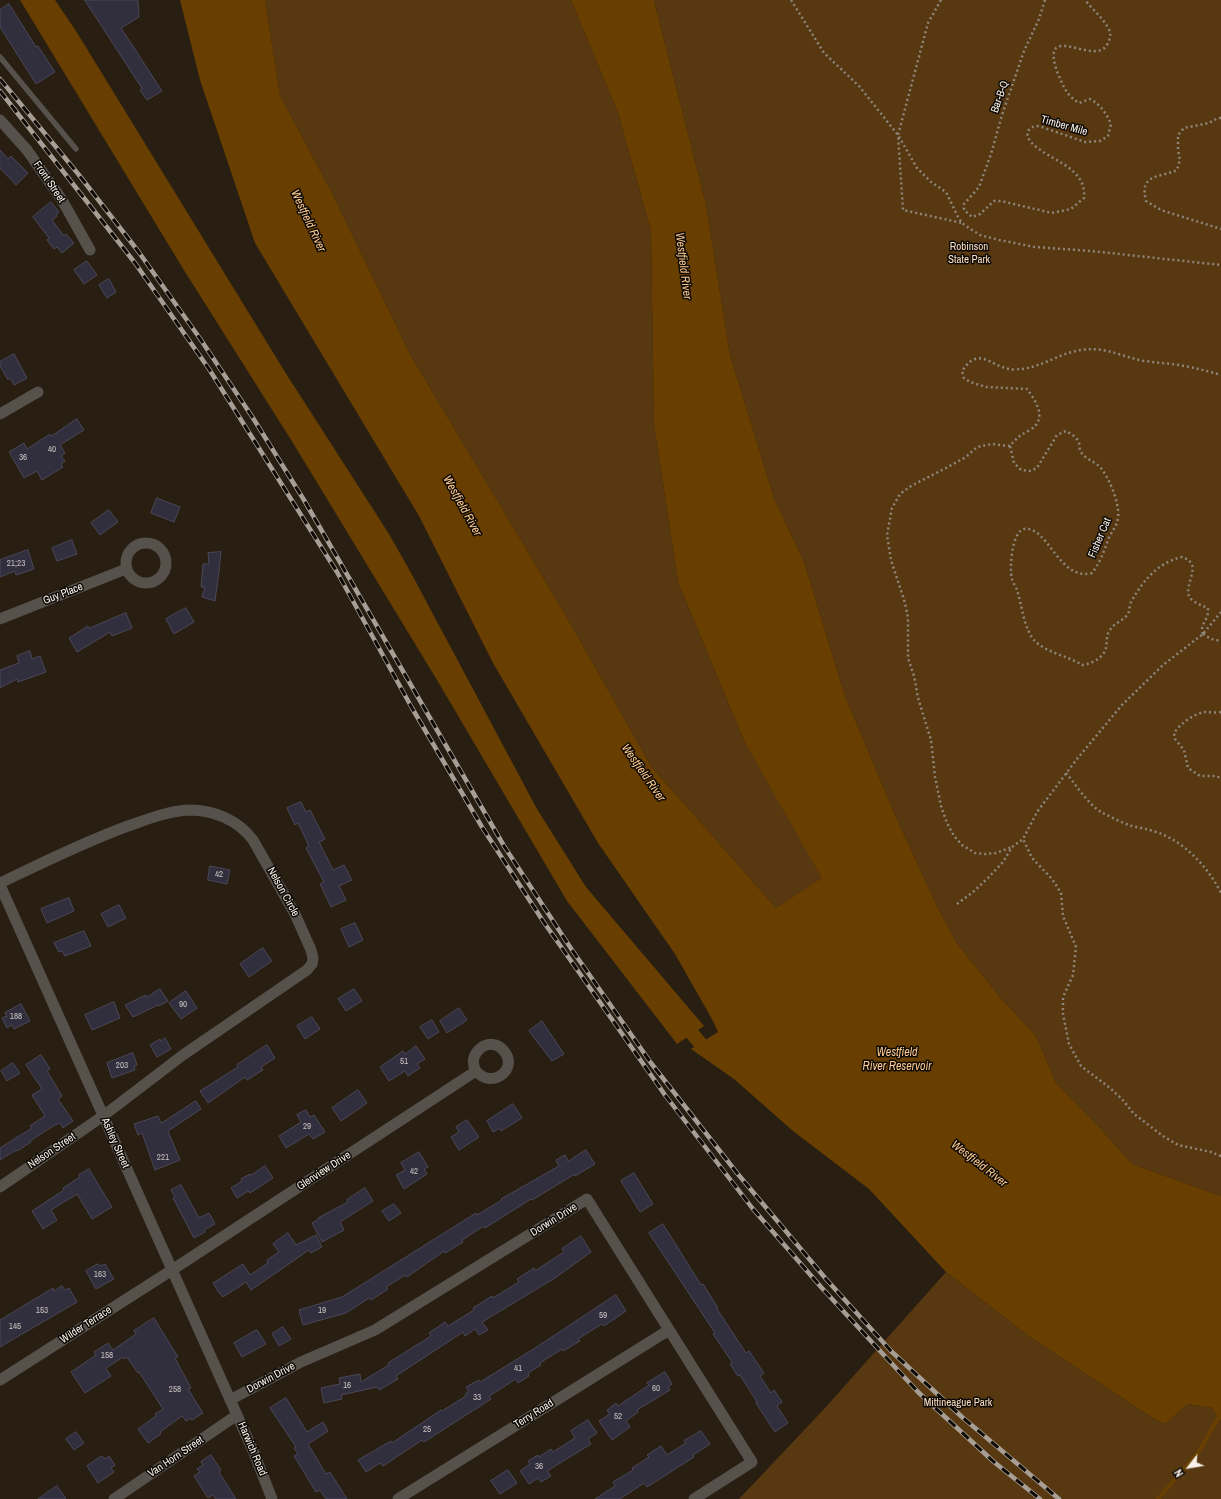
<!DOCTYPE html>
<html>
<head>
<meta charset="utf-8">
<style>
	body { margin:0 }
	#map { position:relative; width:1221px; height:1499px; overflow:hidden; background:#281e12; font-family:"Archivo Narrow",sans-serif }
	canvas { display:block }
	.north { position:absolute; left:1169px; top:1447px; width:40px; height:40px; -webkit-text-stroke:3px #0d0905; paint-order:stroke; rotate:239deg; font-size:11px; font-weight:700; line-height:16px; text-align:center; color:#f9f1e9 }
	.north::after { content:''; display:block; margin:auto; width:14px; height:18px; background:#f9f1e9; clip-path:polygon(50% 0,100% 100%,50% 72%,0 100%) }
</style>
</head>
<body>
<div id="map">
<canvas width="1221" height="1499"></canvas>
<div class="north">N</div>
</div>
<script>
const ctx = document.querySelector('canvas').getContext('2d');
ctx.lineJoin = 'round';
function paint(path, color) {
  ctx.fillStyle = color;
  ctx.fill(path, 'evenodd');
}
function strokePath(path, color, width, dash) {
  ctx.strokeStyle = color;
  ctx.lineWidth = width;
  ctx.lineCap = dash ? 'butt' : 'round';
  ctx.setLineDash(dash || []);
  ctx.stroke(path);
}
function drawText(font, color, halo, rows, align = 'center') {
  ctx.font = font + ' "Archivo Narrow",sans-serif';
  ctx.lineWidth = 3;
  ctx.setLineDash([]);
  ctx.textBaseline = 'middle';
  ctx.strokeStyle = halo;
  ctx.fillStyle = color;
  for (const [text, x, y, turn = 0] of rows) {
    ctx.save();
    ctx.translate(x, y);
    ctx.rotate((+turn || 0) * Math.PI / 180);
    ctx.textAlign = isNaN(turn) ? turn : align;
    if (halo) ctx.strokeText(text, 0, 0);
    ctx.fillText(text, 0, 0);
    ctx.restore();
  }
}
paint(new Path2D(`
	M265,0H571L618,113L651,231L654,424L678,582L745,743L823,878L776,908L651,766L565,614L411,356L331,191L280,95Z
	M654,0H1221V1196L1132,1164L1099,1127L1056,1083L1036,1036L999,996L956,942L937,906L895,815L845,696L804,562L774,498L730,355L706,205Z
	M946,1272L1030,1337L1151,1417L1165,1424L1188,1404L1212,1408L1221,1421V1499H739L825,1408Z`), '#573811');
paint(new Path2D(`
	M20,0H55L76,31L285,372L389,534L410,571L537,809L586,887L704,1026L677,1044L567,901L440,685L293,443L182,267Z
	M180,0H265L280,95L331,191L411,356L565,614L651,766L776,908L822,878L745,743L678,582L654,424L651,231L618,113L571,0H654L706,205L730,355L774,498L804,562L845,696L895,815L937,906L956,942L999,996L1036,1036L1056,1083L1099,1127L1132,1164L1221,1196V1421L1212,1408L1188,1404L1165,1424L1151,1417L1030,1337L946,1272L869,1189L793,1131L734,1079L691,1049L718,1032L713,1021L675,954L598,843L493,663L419,516L255,243L200,80Z`), '#683f00');
strokePath(new Path2D(`
	M1158,1499L1198,1453L1221,1413`), '#683f00', 4);
strokePath(new Path2D(`
	M680,1019L700,1043`), '#683f00', 14);
const building = new Path2D(`
	M85,0H138L139,17L121,28L162,91L147,100L140,90L142,89Z
	M9,4L36,47L38,46L55,72L36,84L0,27V10Z
	M0,150L8,159L11,156L28,173L16,185L0,168Z
	M51,202L59,212L56,214L57,216L52,220L64,236L66,234L74,243L62,253L57,247L54,249L47,240L49,238L33,217Z
	M87,261L97,275L84,284L74,270Z
	M109,279L116,292L107,298L99,285Z
	M14,354L27,378L14,385L10,378L8,380L0,366V362Z
	M77,419L84,430L60,445L65,453L61,456L65,461L61,464L63,467L42,480L37,471L24,478L9,452L24,443L27,449L50,434L51,436Z
	M157,498L180,507L174,522L151,513Z
	M109,510L118,522L100,535L91,523Z
	M72,540L77,554L57,561L52,548Z
	M28,550L34,569L16,575L15,571L0,577V560Z
	M221,552L219,571L215,601L202,597L205,587H201L203,564H209L208,553Z
	M186,608L194,622L174,634L166,619Z
	M126,613L132,628L112,636L110,632L77,652L69,638L88,626L89,628Z
	M30,651L32,659L40,656L46,672L18,682L17,679L0,688V670L19,663L17,656Z
	M301,802L306,812L310,810L325,839L319,842L333,870L344,865L352,880L339,886L346,900L331,907L320,884L324,882L306,848L309,846L298,823L295,825L287,808Z
	M210,866L230,870L227,884L208,880Z
	M69,898L74,911L47,923L41,909Z
	M119,905L126,918L108,927L101,914Z
	M355,923L363,940L349,947L341,929Z
	M84,931L91,946L65,956L62,951L59,952L54,943Z
	M263,948L272,961L249,977L240,964Z
	M160,989L168,1001L159,1006L158,1005L133,1017L125,1005L146,995L147,997Z
	M354,989L362,1001L346,1011L338,999Z
	M186,991L197,1008L181,1019L169,1003Z
	M114,1002L120,1018L92,1030L85,1015Z
	M21,1004L30,1021L14,1029L12,1025L7,1028L2,1018L7,1016L5,1013Z
	M459,1008L467,1020L447,1033L440,1021Z
	M312,1017L320,1029L305,1039L297,1026Z
	M432,1020L439,1032L428,1039L420,1027Z
	M542,1021L564,1054L552,1061L529,1031Z
	M165,1038L171,1049L157,1057L150,1045L160,1039L161,1041Z
	M267,1045L275,1058L261,1067L263,1070L247,1080L245,1077L208,1103L200,1091L238,1067L237,1065Z
	M416,1046L425,1059L417,1064L420,1068L408,1076L405,1071L389,1081L380,1067L403,1051L405,1054Z
	M133,1053L137,1065L134,1067L135,1070L112,1078L107,1063Z
	M41,1055L50,1069L47,1071L62,1096L58,1099L73,1121L63,1128L60,1123L53,1126L30,1141L31,1142L17,1151L16,1150L0,1160V1148L32,1128L30,1126L45,1116L32,1095L42,1089L26,1065Z
	M13,1063L20,1073L7,1081L1,1071Z
	M358,1090L367,1103L341,1121L332,1108Z
	M196,1101L201,1109L168,1131L180,1160L155,1170L142,1133L138,1135L134,1124L158,1116L161,1123Z
	M513,1104L522,1118L501,1131L500,1128L493,1132L487,1121Z
	M306,1110L310,1117L314,1115L325,1132L313,1139L309,1134L286,1148L279,1136L301,1122L297,1115Z
	M467,1120L479,1137L459,1150L451,1137L459,1132L456,1127Z
	M586,1150L595,1164L575,1176V1174L532,1200L531,1199L485,1228L484,1226L462,1240L463,1242L445,1253L444,1251L407,1277L405,1275L386,1287L388,1289L371,1300L369,1298L346,1313L303,1325L299,1310L342,1297L476,1213L477,1215L502,1200L501,1199L559,1166L556,1160L565,1155L568,1161Z
	M419,1152L428,1167L424,1169L427,1174L404,1189L396,1175L405,1170L401,1163Z
	M265,1166L273,1178L250,1193L248,1191L237,1198L231,1188L242,1181L241,1179L250,1174L251,1175Z
	M89,1169L112,1207L92,1219L77,1194L51,1210L57,1220L43,1229L32,1211L64,1190L63,1188L80,1177L79,1175Z
	M634,1173L653,1204L640,1212L621,1181Z
	M181,1185L199,1218L209,1213L215,1224L204,1230L205,1232L194,1238L173,1198L175,1197L171,1190Z
	M365,1188L373,1201L340,1222L344,1230L322,1242L312,1223L319,1219L318,1218L348,1202L347,1200Z
	M394,1204L401,1213L389,1221L382,1211Z
	M663,1224L701,1285L703,1284L718,1308L717,1309L746,1353L749,1351L764,1373L760,1376L771,1393L774,1390L782,1402L777,1406L788,1423L775,1432L756,1403L757,1402L740,1375L738,1376L730,1364L732,1362L713,1334L715,1333L649,1233Z
	M288,1233L296,1245L316,1235L322,1247L311,1253L309,1250L251,1290L246,1282L223,1297L220,1293H219L213,1283L243,1264L250,1275L268,1263L267,1260L279,1252L273,1244Z
	M581,1236L591,1252L555,1278L482,1322L488,1330L479,1335L475,1329L465,1336L463,1332L396,1376L398,1379L379,1390L377,1387L341,1395L342,1399L324,1403L321,1388L340,1384L339,1378L360,1374L361,1382L389,1365L388,1363L431,1336L429,1333L445,1322L448,1326L474,1310L473,1308L492,1296L493,1298L519,1282L517,1279L534,1268L535,1271L564,1252L562,1249Z
	M98,1264L100,1266L105,1264L114,1279L96,1289L86,1271Z
	M62,1286L65,1290L69,1288L77,1302L0,1347V1320L53,1288L54,1291Z
	M616,1295L626,1311L604,1326L602,1324L578,1339L580,1341L563,1351L562,1349L540,1363L541,1365L528,1373L529,1376L518,1383L516,1379L489,1396L491,1399L424,1442L422,1440L383,1466L380,1463L366,1472L358,1460L391,1441L392,1443L441,1410L442,1411L466,1396L465,1394L469,1392L466,1387L479,1380L480,1382L532,1350Z
	M154,1318L178,1357L175,1358L191,1388L188,1389L203,1413L192,1420L191,1418L186,1421L182,1416L160,1432L161,1434L148,1443L138,1429L156,1416L155,1414L163,1409L139,1372L138,1373L127,1357L124,1359L123,1357L106,1368L111,1376L85,1393L71,1372L96,1355L94,1352L108,1343L113,1350L136,1334L134,1331Z
	M283,1327L291,1339L279,1346L272,1334Z
	M257,1330L266,1344L242,1357L234,1343Z
	M665,1372L672,1384L668,1387L670,1390L637,1410L638,1412L626,1421L630,1427L612,1440L599,1421L610,1414L607,1410L616,1403L618,1406L649,1385L647,1383Z
	M286,1398L307,1432L323,1422L328,1431L308,1444L326,1474L330,1472L347,1499H326L320,1490L316,1492L294,1456L298,1454L294,1448L296,1447L270,1408Z
	M588,1420L597,1433L588,1439L591,1444L547,1471L551,1476L541,1482L538,1478L529,1484L520,1471L530,1464L528,1461L538,1455L539,1457L551,1449L553,1452L575,1438L571,1431Z
	M701,1431L710,1444L693,1455L694,1457L647,1487L644,1483L620,1499H595L615,1486L613,1482L633,1470L632,1468L649,1457L647,1455L661,1446L667,1455L686,1443L684,1441Z
	M76,1432L84,1443L74,1450L66,1439Z
	M211,1455L221,1470L219,1472L236,1499H216L213,1495L208,1498L194,1476L200,1472L197,1469L203,1465L201,1462Z
	M102,1456L105,1459L109,1456L115,1465L111,1468L114,1472L98,1483L87,1466Z
	M508,1470L517,1483L500,1494L491,1481Z
	M57,1486L66,1499H38Z`);
paint(building, '#312f3e');
strokePath(building, '#4a4858', 1);
strokePath(new Path2D(`
	M791,0L824,53L859,86L898,135L917,168L931,182L946,192L958,217L962,223L969,228L980,235L999,240L1035,247L1091,251L1221,265
	M941,0L928,23L898,135L903,210L962,223
	M1045,0L1039,19L1024,51L1002,115L991,154L979,187L964,204V210L972,217L980,214L994,201H1001L1052,213L1071,209L1084,198C1087,166 1048,161 1031,142C1024,134 1028,126 1039,126L1085,142L1100,141L1108,136L1111,124C1106,113 1101,105 1090,99L1079,103C1066,95 1064,87 1058,74C1055,66 1048,46 1062,46C1076,45 1100,60 1108,43C1110,38 1112,34 1108,28C1103,18 1092,9 1085,0
	M1221,118H1218L1209,123L1184,128L1178,135V149L1180,160L1177,170C1160,178 1139,173 1146,201L1161,210L1221,229
	M1010,446L992,444L977,447L966,457L946,468L911,486L900,494L892,508L887,535L891,560L905,603L908,618V658L914,676L918,698L931,740L935,777L941,806L947,823L954,836L962,845L975,853L985,854L996,853L1012,847
	M1221,612L1203,634L1163,665L1122,705L1077,759L1037,812L1023,839L1032,858L1052,879L1061,893L1063,916L1076,947L1073,975L1063,997V1014L1069,1044L1081,1066L1110,1088L1122,1099L1134,1114L1163,1136L1178,1145L1211,1152L1221,1156
	M1203,634C1199,624 1209,621 1208,608C1178,597 1190,591 1193,567L1189,560L1182,557C1157,563 1143,581 1131,602C1129,606 1130,610 1128,614C1123,621 1114,623 1110,630C1105,636 1108,644 1105,651C1101,659 1091,664 1082,665C1068,656 1048,653 1036,642C1024,631 1022,605 1017,590C1016,587 1013,583 1012,579C1009,569 1012,531 1024,529C1048,525 1059,582 1092,573C1100,563 1104,551 1108,540C1111,532 1117,527 1118,518C1120,504 1109,477 1100,467C1094,461 1085,459 1081,452C1079,449 1080,446 1079,443C1077,437 1071,434 1066,431L1057,435L1037,468L1030,471L1021,470L1014,463L1010,446C1016,438 1022,434 1030,430C1048,419 1036,401 1027,389L986,387L970,382L964,378L962,371C979,346 989,365 1009,369C1012,370 1018,369 1021,369C1042,367 1060,353 1081,350C1105,346 1122,357 1144,361C1153,362 1162,363 1171,364C1188,366 1204,370 1221,375
	M1203,634L1211,639L1221,641
	M1221,712C1216,713 1210,712 1205,712C1193,714 1180,724 1174,733L1175,739L1184,750L1188,768L1200,776H1216L1221,778
	M1066,773C1077,786 1087,803 1101,812C1111,817 1122,823 1132,826C1140,828 1148,829 1156,832C1184,841 1208,867 1221,893
	M957,904L973,892L988,878L1003,862L1012,847L1023,839`), '#8e857b', 2.5, [2, 3]);
strokePath(new Path2D(`
	M0,57L76,149`), '#57514c', 5.5);
strokePath(new Path2D(`
	M0,120L27,150L62,200L90,250
	M0,414L38,392
	M126 563a20 20 0 1 1 40 0a20 20 0 1 1-40 0Z
	M0,619L126,569
	M0,883C42,863 84,842 128,826C148,819 168,811 189,810C214,810 238,820 253,840L295,914L311,950L313,958L312,964L307,970L183,1055L103,1116L0,1187
	M0,885L254,1453L272,1499
	M0,1380L172,1270L476,1071C465,1053 491,1034 504,1051C519,1069 492,1090 476,1071
	M230,1400L301,1362L375,1330L587,1199L752,1462L694,1499
	M114,1499L237,1415
	M398,1499L669,1330`), '#57514c', 11);
const rail = new Path2D(`
	M0,79L79,175L138,251L201,340L253,418L304,500L504,846L572,950L651,1063L737,1173L826,1279L891,1351L962,1417L1059,1499
	M0,91L135,263L209,369L337,572L412,708L482,827L543,921L665,1095L753,1209L821,1287L918,1392L994,1462L1040,1499`);
strokePath(rail, '#a79e95', 4.5);
strokePath(rail, '#0d0905', 3, [9]);
drawText('9px', '#c7c0be', null, [
	["40",52,450],
	["36",23,458],
	["21;23",16,564],
	["42",219,875],
	["90",183,1005],
	["188",16,1017],
	["51",404,1062],
	["203",122,1066],
	["29",307,1127],
	["221",163,1158],
	["42",414,1172],
	["163",100,1275],
	["153",42,1311],
	["19",322,1311],
	["59",603,1316],
	["145",15,1327],
	["158",107,1356],
	["41",518,1369],
	["16",347,1386],
	["60",656,1389],
	["258",175,1390],
	["33",477,1398],
	["52",618,1417],
	["25",427,1430],
	["36",539,1467]
]);
drawText('11px', '#f9f1e9', '#0d0905', [
	["Bar-B-Q",1000,97,-71],
	["Timber Mile",1064,126,16],
	["Front Street",49,182,56],
	["Fisher Cat",1100,538,-67],
	["Guy Place",63,594,-21],
	["Nelson Circle",283,892,61],
	["Ashley Street",115,1143,66],
	["Nelson Street",52,1151,-34],
	["Glenview Drive",324,1171,-33],
	["Dorwin Drive",554,1220,-32],
	["Wilder Terrace",86,1325,-33],
	["Dorwin Drive",271,1378,-28],
	["Terry Road",534,1414,-32],
	["Harwich Road",252,1449,67],
	["Van Horn Street",176,1457,-34]
]);
drawText('11px', '#f9dec2', '#0d0905', [
	["Robinson",969,247],
	["State Park",969,260],
	["Mittineague Park",958,1403]
]);
drawText('italic 12px', '#fdc98f', '#0d0905', [
	["Westfield River",308,221,65],
	["Westfield River",683,266,83],
	["Westfield River",462,506,61],
	["Westfield River",643,773,55],
	["Westfield",897,1053],
	["River Reservoir",897,1067],
	["Westfield River",979,1164,38]
]);
</script>
</body>
</html>
